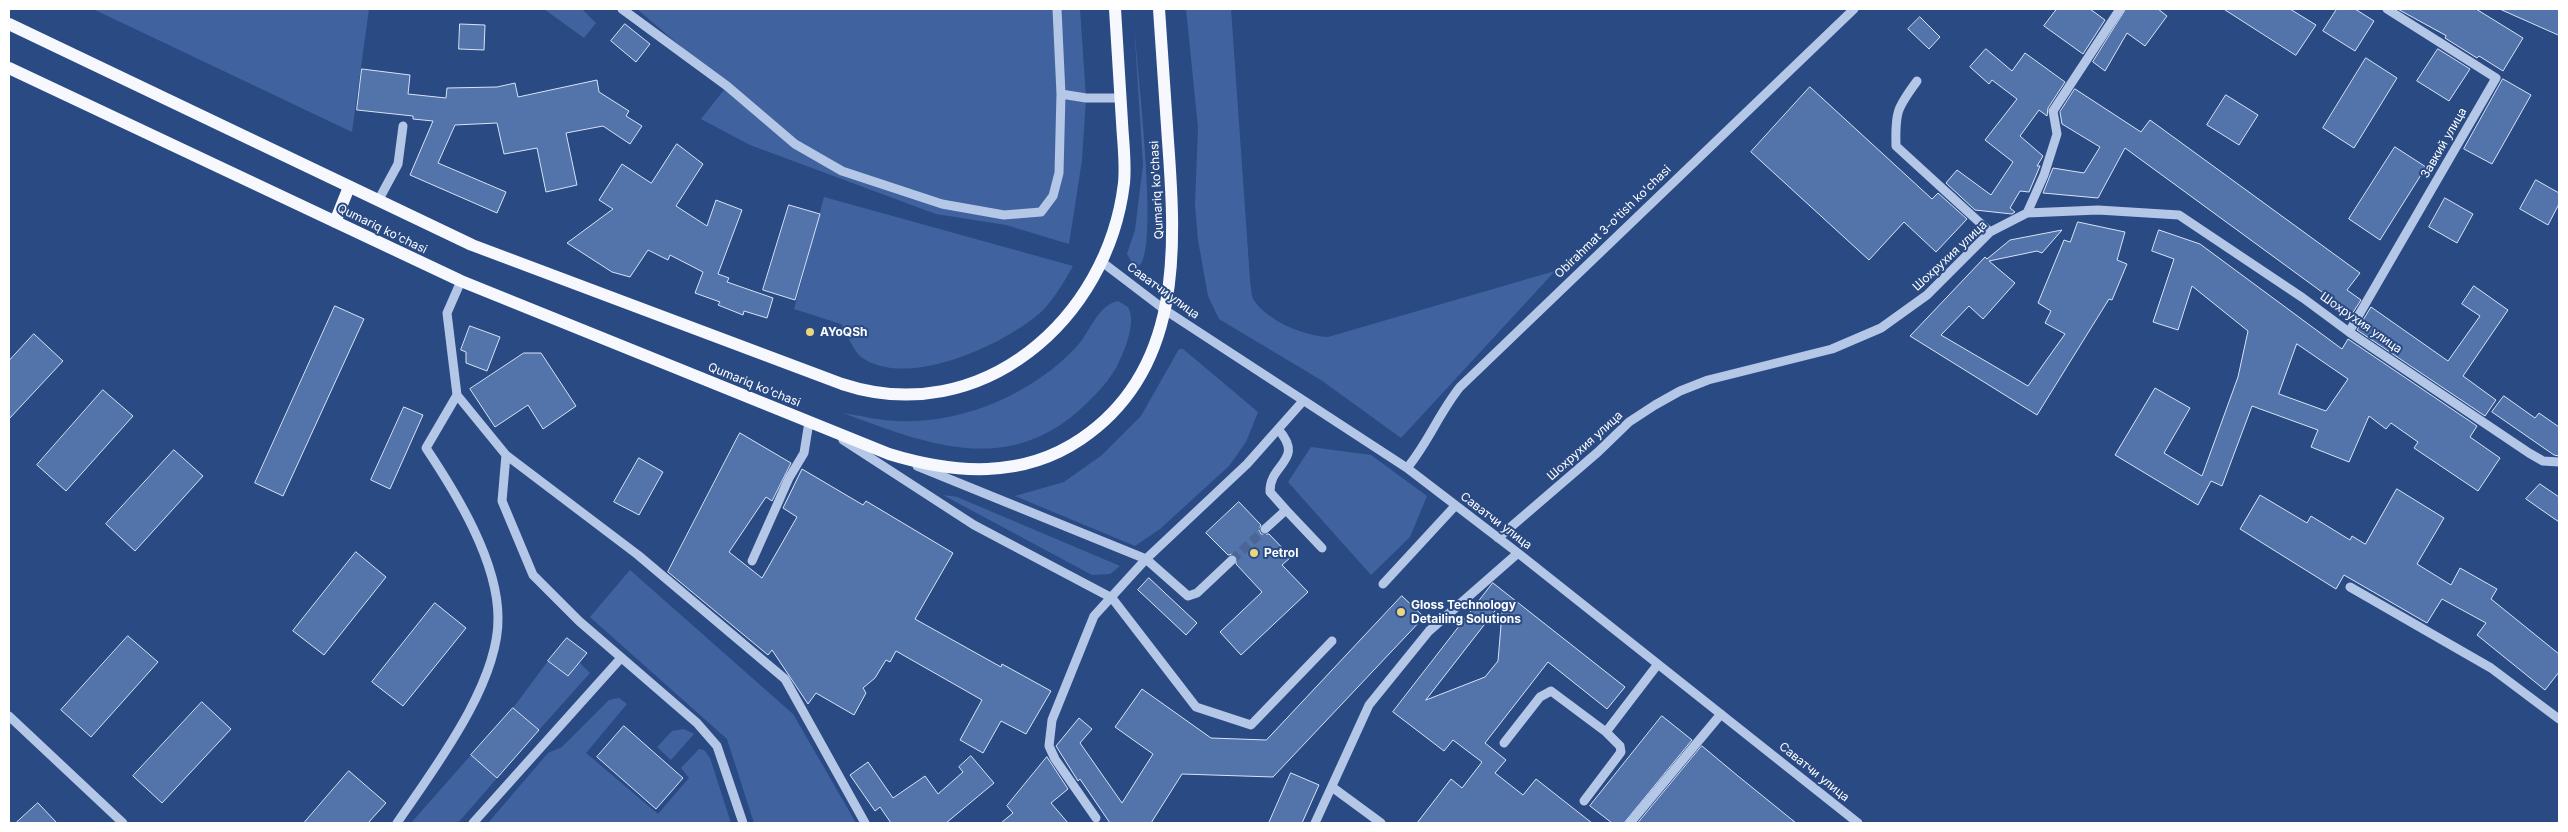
<!DOCTYPE html>
<html>
<head>
<meta charset="utf-8">
<style>
	body { margin:0 }
	#map { position:relative; width:2568px; height:832px; overflow:hidden; background:#2a4a84; font-family:Inter,sans-serif }
	canvas { display:block }
	.frame { position:absolute; inset:0; border:10px solid #fff; pointer-events:none }
</style>
</head>
<body>
<div id="map">
<canvas width="2568" height="832"></canvas>
<div class="frame"></div>
</div>
<script>
const ctx = document.querySelector('canvas').getContext('2d');
ctx.lineJoin = 'round';
function paint(path, color) {
  ctx.fillStyle = color;
  ctx.fill(path, 'evenodd');
}
function strokePath(path, color, width, dash) {
  ctx.strokeStyle = color;
  ctx.lineWidth = width;
  ctx.lineCap = dash ? 'butt' : 'round';
  ctx.setLineDash(dash || []);
  ctx.stroke(path);
}
function drawText(font, color, halo, rows, align = 'center') {
  ctx.font = font + ' Inter,sans-serif';
  ctx.lineWidth = 4;
  ctx.setLineDash([]);
  ctx.textBaseline = 'middle';
  ctx.strokeStyle = halo;
  ctx.fillStyle = color;
  for (const [text, x, y, turn = 0] of rows) {
    ctx.save();
    ctx.translate(x, y);
    ctx.rotate((+turn || 0) * Math.PI / 180);
    ctx.textAlign = isNaN(turn) ? turn : align;
    if (halo) ctx.strokeText(text, 0, 0);
    ctx.fillText(text, 0, 0);
    ctx.restore();
  }
}
paint(new Path2D(`
	M93,9H369L352,132Z
	M544,9H582L596,23L584,38Z
	M637,9H1080L1086,98L1082,160L1069,244L1006,225L936,214L750,145L701,119L727,86Z
	M1133,9C1134,46 1161,250 1139,266L1133,264L1127,254L1135,230L1143,165Z
	M1186,9H1231L1250,280C1251,285 1251,294 1253,299C1267,321 1304,336 1328,337L1555,271L1401,438L1321,380L1219,319L1208,296L1198,240L1195,205L1198,127Z
	M824,197L1073,266C1064,282 1053,301 1040,313C1003,345 907,390 861,357C853,350 847,334 841,324L794,309Z
	M1118,301L1128,307C1137,323 1124,352 1116,368C1105,386 1092,399 1076,413C1002,476 922,442 843,413C862,416 881,421 900,421C964,424 1036,392 1078,345C1091,330 1098,305 1118,301Z
	M1179,349H1183L1258,412L1246,442L1229,466L1160,529L1135,546L1015,496L1064,482L1102,455L1141,416Z
	M1311,447L1371,455L1427,496L1410,537L1371,575L1288,482Z
	M943,495L957,497L1120,566L1110,574L1092,575Z
	M630,570L793,714L856,823H754L727,739L590,617Z
	M548,661L567,676L579,662L590,673L539,730L513,708Z
	M619,698L627,704L586,753L658,814L689,778L681,768L699,749L704,750L710,758L731,823H488L548,753L562,747L609,700Z
	M684,729L694,734L671,760L657,747L672,731Z
	M471,755L497,778L458,823H411Z`), '#4063a0');
const building = new Path2D(`
	M2057,9H2090L2105,20L2083,54L2044,26Z
	M2126,9H2158L2167,16L2145,46L2127,33L2105,71L2093,62Z
	M2224,9H2290L2316,25L2296,55Z
	M2337,9H2355L2374,21L2355,51L2323,31Z
	M2398,9H2476L2523,38L2503,71L2479,56L2477,58L2445,38L2446,36Z
	M2500,9H2559V35Z
	M1920,17L1940,37L1929,49L1908,29Z
	M460,24L485,25L484,50L459,49Z
	M625,24L650,44L636,62L611,41Z
	M1986,49L2012,71L2025,53L2065,82L2048,108L2047,116L2039,110L2020,136L2043,156L2037,166H2040L2029,192L2020,191L2010,208L2015,212L2012,214L1975,210L1946,183L1957,170L1991,195L2013,162L1985,140L2017,99L1992,80L1989,84L1970,67Z
	M2438,49L2470,69L2449,101L2417,81Z
	M2366,58L2397,78L2354,148L2323,128Z
	M362,69L410,75L408,94L446,98L447,88L497,87L515,83L518,97L597,80L599,92L629,111L626,116L642,126L630,144L603,126L566,133L577,185L546,192L537,148L504,154L497,123L455,125L438,163L506,192L497,213L410,175L433,121L413,119V116L357,110Z
	M2503,79L2531,95L2492,164L2464,149Z
	M1810,87L1932,199L1938,193L1967,219L1936,252L1904,222L1869,260L1751,152Z
	M2075,89L2141,132L2150,120L2360,273L2347,290L2361,300L2352,314L2125,148L2098,198L2043,193L2053,168L2084,173L2100,147L2062,124L2060,112Z
	M2226,95L2258,115L2239,145L2207,125Z
	M677,144L703,164L676,206L707,226L716,200L742,210L718,274L729,278L727,282L773,298L767,318L744,311L743,315L718,305L720,302L695,293L703,272L670,255L668,260L648,250L630,277L612,272L567,243L613,209L599,200L622,164L651,183Z
	M2395,147L2426,167L2380,240L2349,219Z
	M2536,180L2559,193V204L2548,225L2520,209Z
	M2445,198L2473,214L2457,243L2429,227Z
	M789,205L820,214L795,300L763,290Z
	M2078,222L2125,232L2117,260L2127,264L2112,300L2109,299L2037,415L1910,336L1985,257L1987,259L2010,240L2062,230L2042,253L2037,251L1989,261L2015,283L1983,319L1969,306L1941,335L2028,386L2065,334L2045,323L2051,311L2038,303L2064,240L2070,242Z
	M2159,230L2200,244L2342,349L2348,339L2477,426L2470,437L2500,458L2478,491L2414,448L2418,442L2391,423L2386,429L2369,416L2349,462L2311,447L2318,430L2252,406L2222,486L2211,481L2198,505L2115,455L2155,388L2190,408L2164,453L2202,476L2238,377L2248,331L2192,286L2178,330L2153,322L2174,259L2152,251ZM2297,344L2348,379L2326,411L2279,394Z
	M2474,286L2508,310L2463,376L2496,400L2485,416L2357,330L2371,307L2448,361L2480,316L2462,304Z
	M335,306L364,319L283,496L255,483Z
	M470,326L500,337L487,371L466,363V352L461,350Z
	M34,334L63,361L9,419V361Z
	M524,353H541L576,406L543,429L528,405L495,427L470,389Z
	M103,390L133,416L66,491L37,465Z
	M2504,396L2535,418L2539,413L2559,427V456L2554,455L2492,412Z
	M404,407L423,415L390,489L371,480Z
	M740,433L791,463L772,501L766,497L729,552L762,578L797,517L783,508L802,469L863,505L866,501L953,553L915,619L1001,667L1002,664L1051,691L1026,734L1001,721L983,753L960,740L982,700L896,651L890,662L886,660L875,678L863,688L866,693L854,715L816,693L808,704L772,650L768,655L668,572Z
	M174,450L203,476L135,551L106,524Z
	M639,458L663,472L639,515L614,502Z
	M2540,484L2559,497V522L2526,499Z
	M2397,489L2444,518L2417,564L2451,585L2460,568L2497,589L2491,599L2559,654V672L2545,690L2477,635L2486,623L2442,599L2427,623L2344,575L2336,589L2240,529L2260,495L2307,523L2311,516L2350,540L2352,536L2365,544Z
	M1239,502L1261,525L1259,530L1261,534H1269L1291,557L1282,565L1308,592L1241,655L1220,632L1262,592L1236,564L1237,556L1233,554L1228,555L1206,533Z
	M356,552L386,577L324,655L293,631Z
	M1149,578L1197,623L1186,635L1138,590Z
	M1493,583L1625,687L1607,709L1548,662L1485,743L1506,760L1495,773L1523,795L1536,779L1592,823H1417L1451,779L1462,788L1482,762L1453,740L1444,751L1393,712ZM1503,601L1498,661L1485,677L1426,700Z
	M1402,596L1424,617L1273,777L1182,774L1151,823H1110L1080,779L1078,781L1056,746L1079,718L1092,729L1080,743L1122,803L1153,754L1115,727L1142,689L1211,738L1266,740Z
	M435,603L466,628L403,706L372,682Z
	M128,636L158,662L91,737L61,710Z
	M567,638L587,653L568,676L548,661Z
	M202,702L231,729L162,803L133,776Z
	M513,708L539,730L497,778L471,755Z
	M1662,716L1692,740L1624,823H1612L1590,806Z
	M624,726L683,778L656,809L597,757Z
	M1702,746L1738,776L1796,823H1638Z
	M971,756L994,783L946,823H891L880,807L875,811L850,775L868,762L893,798L925,776L938,794L963,772L959,767Z
	M1047,757L1068,789L1051,803L1068,823H1001L1013,813L1007,806Z
	M349,771L386,803L368,823H304Z
	M1291,773L1319,785L1302,823H1269Z
	M38,803L57,823H16Z`);
paint(building, '#5373ab');
strokePath(building, '#d8e3f5', 1);
strokePath(new Path2D(`
	M1232,560L1265,529`), '#4a6596', 9, [9, 4.5]);
strokePath(new Path2D(`
	M622,9L727,86L795,144L842,171L942,204L1004,215L1041,212L1053,196L1059,173L1061,94L1057,9
	M1917,81C1897,108 1895,112 1896,146L1990,232
	M1061,94L1086,98H1120
	M378,201L398,164L403,126
	M2027,213L2044,175L2057,134L2053,111L2120,9
	M1102,262L1165,310L1407,468L1518,553L1858,823
	M461,281L447,313L457,395L506,455L638,555L785,679L865,823
	M2349,332L2496,78L2387,9
	M843,440L974,525L1112,598L1196,707L1251,725L1332,641
	M506,455L502,501L533,575L579,621L697,723L717,746L743,823
	M917,466L1146,559L1188,596L1197,593L1232,560
	M1407,468C1428,443 1439,413 1460,387L1854,9
	M1286,510L1322,548
	M1265,529L1286,510L1270,492C1269,463 1306,461 1278,429
	M1498,538L1598,452L1629,422L1655,405L1680,391L1708,380L1832,349L1881,328L1927,295L1990,232L2027,213L2098,210L2179,215L2303,298L2349,332L2529,453L2543,461L2559,462
	M752,561L789,478L804,453L809,422
	M1383,584L1455,506
	M2350,587L2491,668L2559,719
	M9,716L123,823
	M1504,743L1540,697L1551,691L1606,732L1658,664
	M1332,787L1381,823
	M1584,801L1621,752L1620,746L1606,732
	M1096,818L1055,759L1049,746L1052,720L1094,616L1146,559L1247,464L1303,401
	M397,823C433,770 499,684 498,618C498,561 456,493 426,448L457,395
	M473,823L621,658
	M1315,823L1369,705L1429,631L1518,553
	M1630,823L1721,714`), '#b5c7e6', 9);
strokePath(new Path2D(`
	M9,24L472,245L842,384C981,430 1108,319 1124,183C1126,163 1123,142 1122,122C1120,84 1117,47 1115,9
	M9,68L461,281L889,454C954,474 1022,479 1081,439C1183,370 1176,249 1168,141C1165,97 1162,53 1159,9
	M335,222L349,187`), '#f6f8fe', 12);
for (const [x, y, r, color] of [
	[810,332,5,"#ecd67d"],
	[1254,553,5,"#ecd67d"],
	[1401,612,5,"#ecd67d"]
]) {
  const dot = new Path2D();
  dot.arc(x, y, r, 0, 2 * Math.PI);
  ctx.fillStyle = color;
  ctx.fill(dot);
  strokePath(dot, '#2a4a84', 2);
}
drawText('12px', '#fff', '#2a4a84', [
	["Завкий улица",2444,143,-60],
	["Qumariq ko'chasi",1157,190,-93],
	["Obirahmat 3-o'tish ko'chasi",1613,222,-44],
	["Qumariq ko'chasi",382,229,26],
	["Шохрухия улица",1950,256,-43],
	["Саватчи улица",1163,291,36],
	["Шохрухия улица",2361,323,35],
	["Qumariq ko'chasi",754,385,22],
	["Шохрухия улица",1585,446,-42],
	["Саватчи улица",1496,521,37],
	["Саватчи улица",1814,772,39]
]);
drawText('bold 12px', '#fff', '#2a4a84', [
	["AYoQSh",820,332],
	["Petrol",1264,553],
	["Gloss Technology",1411,605],
	["Detailing Solutions",1411,619]
], 'left');
</script>
</body>
</html>
